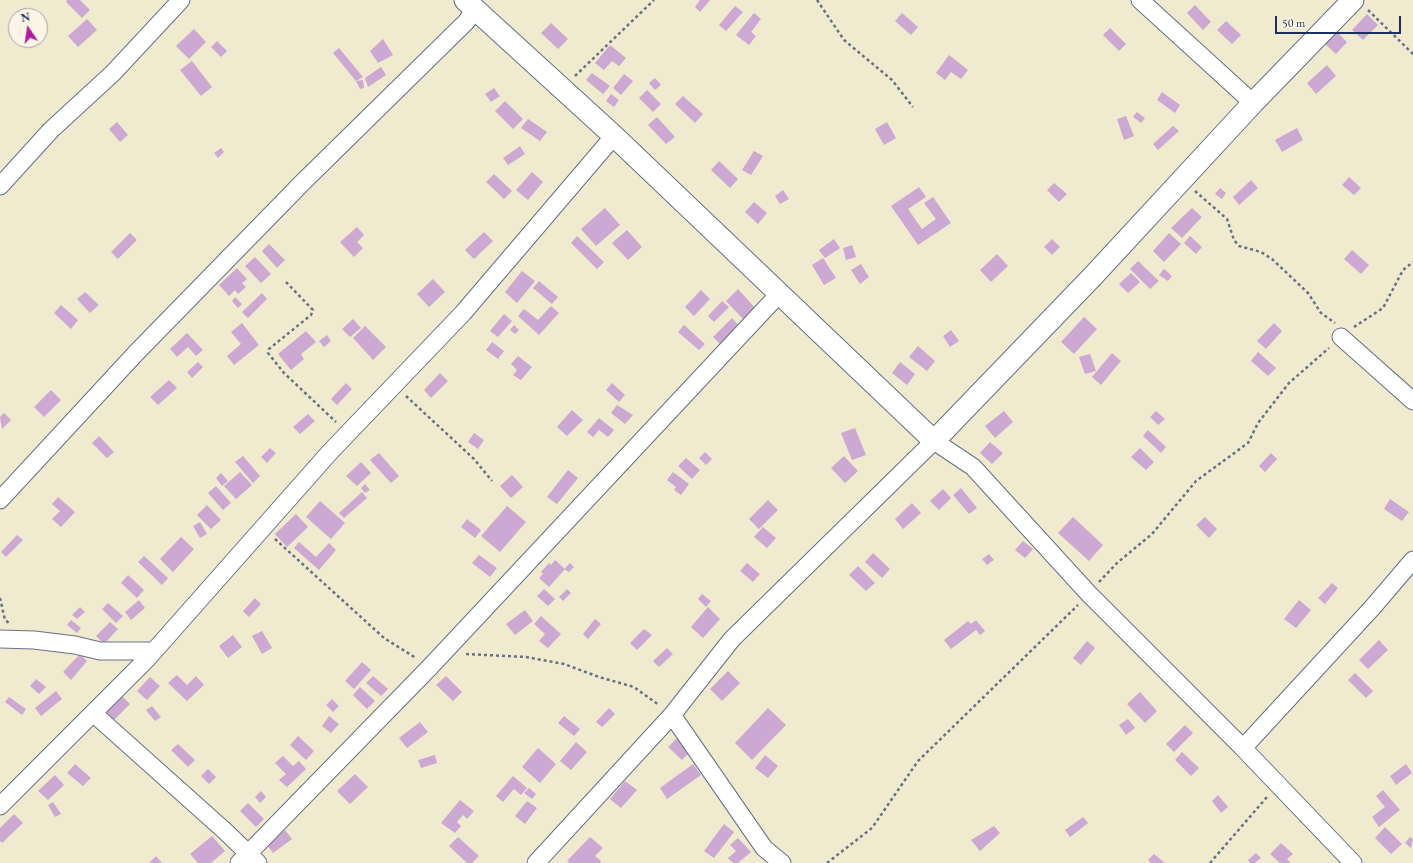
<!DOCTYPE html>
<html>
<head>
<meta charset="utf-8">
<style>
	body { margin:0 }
	#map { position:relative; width:1413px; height:863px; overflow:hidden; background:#f0eacf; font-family:"EB Garamond",serif }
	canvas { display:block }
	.north { position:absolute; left:8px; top:8px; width:40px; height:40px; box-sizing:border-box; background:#fcf5e5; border:1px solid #a2a6af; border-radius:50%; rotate:347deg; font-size:11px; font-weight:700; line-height:16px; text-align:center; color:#1b2f5e }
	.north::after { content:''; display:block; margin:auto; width:14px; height:18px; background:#b5179e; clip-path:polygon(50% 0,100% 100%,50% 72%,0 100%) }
	.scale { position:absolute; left:1275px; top:16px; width:126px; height:18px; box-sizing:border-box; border:2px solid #1b2f5e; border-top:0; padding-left:5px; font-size:12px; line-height:14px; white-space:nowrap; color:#1b2f5e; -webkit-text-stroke:3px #fcf5e5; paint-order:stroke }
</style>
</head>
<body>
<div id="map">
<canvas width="1413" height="863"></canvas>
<div class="north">N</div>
<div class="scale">50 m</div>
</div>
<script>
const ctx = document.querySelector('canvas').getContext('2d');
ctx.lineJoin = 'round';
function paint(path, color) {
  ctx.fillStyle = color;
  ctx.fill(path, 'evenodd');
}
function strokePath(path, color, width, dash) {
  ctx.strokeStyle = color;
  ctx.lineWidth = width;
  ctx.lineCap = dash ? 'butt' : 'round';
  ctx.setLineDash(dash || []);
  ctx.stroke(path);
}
paint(new Path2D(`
	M67,0H80L90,10L82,18L66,2Z
	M700,0H710L700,12L695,7Z
	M1195,5L1211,22L1203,30L1187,13Z
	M735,6L743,12L726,31L719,25Z
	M754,13L761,19L751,32L756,36L749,45L736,35Z
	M902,13L918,27L911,35L895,21Z
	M1367,14L1378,25L1363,40L1352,30Z
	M87,19L97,30L78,47L68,36Z
	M1226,21L1241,35L1232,44L1217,30Z
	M551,23L568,39L558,49L541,33Z
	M1110,28L1126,44L1119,51L1103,35Z
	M194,29L206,42L189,59L176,46Z
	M1337,32L1347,42L1336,54L1325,44Z
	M383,39L393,55L378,63L370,51Z
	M217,41L227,51L221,57L211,47Z
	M610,45L626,58L619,66L612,61L604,70L595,63Z
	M339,48L363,77L356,81L333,53Z
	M949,55L968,70L961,79L951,72L945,80L936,73Z
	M192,61L212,87L201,96L180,70Z
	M1327,65L1336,76L1316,94L1307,83Z
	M381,67L386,75L368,87L365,78Z
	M592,73L610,86L603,94L586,80Z
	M624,74L633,81L621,95L613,88Z
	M655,78L661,85L655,90L649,83Z
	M363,80L364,88L360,89L356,81Z
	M494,88L500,96L491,102L485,94Z
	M647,90L661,104L653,112L639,98Z
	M1162,92L1180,105L1175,113L1157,100Z
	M611,94L619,100L614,107L606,101Z
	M683,96L703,114L695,123L675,104Z
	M505,101L523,119L513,129L495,111Z
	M1137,112L1145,118L1141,123L1133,117Z
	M1126,116L1134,136L1124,140L1117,119Z
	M657,117L675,137L666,144L648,125Z
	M528,119L547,132L540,141L521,128Z
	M117,122L128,135L120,142L109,129Z
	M887,122L896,138L884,145L875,129Z
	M1173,126L1179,131L1158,150L1153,144Z
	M1297,128L1303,140L1282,152L1275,140Z
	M520,146L525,154L508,165L503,158Z
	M221,148L224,152L218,158L214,153Z
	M754,151L763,156L751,175L742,170Z
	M719,161L738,179L730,188L711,170Z
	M532,172L543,182L528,200L516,190Z
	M494,174L512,191L504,199L486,182Z
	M1349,177L1361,188L1354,195L1342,185Z
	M1251,180L1258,188L1239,205L1233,197Z
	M1054,183L1067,194L1059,202L1047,190Z
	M919,187L926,197L908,209L922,229L936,219L924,203L933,197L951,223L918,245L891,206Z
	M1220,188L1226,193L1222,199L1215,194Z
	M783,190L789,199L780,204L775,196Z
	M754,202L767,213L758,224L745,212Z
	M605,208L620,225L596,246L581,229Z
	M1192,208L1202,217L1182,238L1171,228Z
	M357,227L364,235L357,242L363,248L354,257L340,242Z
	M627,230L642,247L628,260L612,243Z
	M484,232L493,241L474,259L465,250Z
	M130,233L137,240L118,259L111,252Z
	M1169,233L1181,244L1164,262L1153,251Z
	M577,236L604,262L597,269L571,243Z
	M1190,236L1202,247L1196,254L1184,243Z
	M834,239L840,248L825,258L819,250Z
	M1052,239L1060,247L1052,255L1044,247Z
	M269,244L285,260L277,268L262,251Z
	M852,245L856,257L846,260L843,248Z
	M1352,250L1369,265L1361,274L1344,259Z
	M997,254L1008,266L991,282L980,270Z
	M255,257L271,274L261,283L245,266Z
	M823,258L836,278L824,285L812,265Z
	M1138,261L1159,281L1150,289L1130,269Z
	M861,264L869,277L860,284L851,270Z
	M237,268L247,279L242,283L246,287L238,294L235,290L229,296L219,285Z
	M1164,269L1172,276L1168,281L1159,275Z
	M522,271L535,281L517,303L505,292Z
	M1131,273L1140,282L1128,293L1119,284Z
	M433,279L445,292L429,307L417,294Z
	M539,281L558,297L552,304L533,288Z
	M738,289L756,309L744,320L726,301Z
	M701,290L710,299L694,316L685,307Z
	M85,292L99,305L90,313L77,299Z
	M262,293L267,299L248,318L242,312Z
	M235,297L242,304L238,308L232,301Z
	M722,301L729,307L714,322L708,316Z
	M61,305L78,320L71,329L54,313Z
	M551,306L559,313L539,335L518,316L524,309L538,320Z
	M504,314L512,321L498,337L490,331Z
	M1084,317L1097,329L1074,354L1061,342Z
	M732,318L739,326L720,344L713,337Z
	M353,319L361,328L350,337L342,329Z
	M242,323L259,345L234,365L227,356L241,344L231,332Z
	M1274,323L1282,331L1266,349L1257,341Z
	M514,325L519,330L515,334L510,330Z
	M684,325L705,344L699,350L678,332Z
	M365,326L386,347L373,360L353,338Z
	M951,330L959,341L950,347L943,336Z
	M306,331L316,342L301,354L304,359L291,370L278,354Z
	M187,333L203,350L196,356L188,347L177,357L170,349Z
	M327,335L331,341L324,347L319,341Z
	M492,342L504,351L498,359L486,350Z
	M918,346L935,361L927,371L909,357Z
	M1258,352L1276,368L1268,376L1251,361Z
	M1112,353L1121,361L1101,385L1092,377Z
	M1090,354L1096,371L1085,374L1079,357Z
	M518,356L532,367L521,380L513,375L517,370L511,364Z
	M198,362L203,367L192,378L187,372Z
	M900,362L915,374L907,385L892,373Z
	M440,373L448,381L431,398L424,390Z
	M169,380L177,388L158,405L150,397Z
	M346,383L352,389L337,405L331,399Z
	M612,383L625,395L619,402L606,390Z
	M51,390L61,400L44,417L34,407Z
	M617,405L633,415L625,424L611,413Z
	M572,410L583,420L567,436L557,427Z
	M1004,411L1013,422L995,438L985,426Z
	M1156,411L1165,419L1158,425L1150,417Z
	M4,413L11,420L2,429L0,417Z
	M308,414L315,421L300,434L293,427Z
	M599,418L614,430L608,437L599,430L593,437L587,432Z
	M855,428L866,455L852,460L841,433Z
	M1148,430L1166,447L1161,453L1143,436Z
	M474,433L484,440L478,449L468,442Z
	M99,436L114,452L107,458L92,443Z
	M990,442L1003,453L992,464L980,453Z
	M270,448L276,453L267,463L261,457Z
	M1140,448L1154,462L1146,470L1131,457Z
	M705,452L712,459L706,465L699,458Z
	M379,453L399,476L391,483L370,460Z
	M1271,453L1277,459L1265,472L1259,466Z
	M243,456L260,476L253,483L235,462Z
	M844,456L858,471L845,483L831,468Z
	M686,458L700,470L692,479L678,466Z
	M361,462L371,473L357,486L346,476Z
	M568,470L578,478L557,504L547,497Z
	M240,472L252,485L236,499L224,486Z
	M673,472L689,484L681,495L674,490L676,487L667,480Z
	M221,473L228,481L222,486L216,478Z
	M512,475L523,487L511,498L500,486Z
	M365,484L370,490L365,493L361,488Z
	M216,486L231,503L223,510L208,493Z
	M961,488L977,508L969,514L953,495Z
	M943,489L951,498L939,510L930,501Z
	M362,492L367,498L344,518L339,513Z
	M58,497L75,512L61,527L52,519L60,511L52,504Z
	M1390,499L1409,512L1402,521L1384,509Z
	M768,500L778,510L759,529L749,519Z
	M320,501L345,523L331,539L306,517Z
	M912,503L921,513L903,529L895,519Z
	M207,505L221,520L211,529L197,515Z
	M507,506L526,522L500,552L481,536Z
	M296,514L308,527L287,547L275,534Z
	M1073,517L1103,545L1089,561L1058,533Z
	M1205,517L1217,529L1209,538L1196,525Z
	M467,519L481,530L475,538L461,527Z
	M200,522L207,534L200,538L193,526Z
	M763,527L776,538L767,548L754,537Z
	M17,535L23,540L6,557L1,552Z
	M181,537L194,549L173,572L160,559Z
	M1023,541L1033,549L1025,558L1015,550Z
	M299,542L316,557L329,543L336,550L319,570L294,548Z
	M873,553L890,569L882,578L865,562Z
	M989,554L994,560L987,565L982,559Z
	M479,555L497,568L490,577L472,563Z
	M144,556L168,578L162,585L138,562Z
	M555,560L565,569L549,587L539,578L543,574L541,572L549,563L551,565Z
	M570,563L574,567L569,572L564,569Z
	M747,563L760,574L753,582L740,571Z
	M858,566L875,583L866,591L849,575Z
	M128,575L144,590L137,598L121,583Z
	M1332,583L1338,588L1325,604L1318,598Z
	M544,589L555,599L548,606L537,596Z
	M567,589L571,593L563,601L559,597Z
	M702,594L711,601L706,607L698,599Z
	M255,598L261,604L249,617L243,611Z
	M139,600L145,608L131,620L125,612Z
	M1299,600L1311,610L1296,628L1284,619Z
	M108,603L123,616L116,623L102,609Z
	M80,607L85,612L77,619L72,615Z
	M708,607L720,619L703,638L691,627Z
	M525,610L533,621L515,635L506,624Z
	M541,616L561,634L548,648L539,641L545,634L534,624Z
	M595,619L601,624L588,639L583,634Z
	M71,620L81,628L77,633L67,625Z
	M976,620L985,631L980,635L976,630L951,649L944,640L968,621L971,624Z
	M110,622L118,629L104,644L96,636Z
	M644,629L652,635L637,650L630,643Z
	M262,631L272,648L262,654L252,636Z
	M233,635L242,647L228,658L219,646Z
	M1379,640L1388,650L1368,669L1359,660Z
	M1087,641L1095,648L1081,665L1073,658Z
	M667,648L673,654L659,667L653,661Z
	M80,654L87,661L71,680L63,672Z
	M362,662L371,670L354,689L345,681Z
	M728,671L740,683L722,701L710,689Z
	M1355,673L1373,691L1366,698L1348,680Z
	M177,675L187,685L196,676L204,685L187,701L168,683Z
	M373,676L388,689L381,696L366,683Z
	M446,676L462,692L453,701L436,685Z
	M150,677L160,686L147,700L137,691Z
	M36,679L46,687L39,694L30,686Z
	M360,687L375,701L367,709L353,695Z
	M56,691L62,699L41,716L35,708Z
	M1140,692L1157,711L1145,723L1127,704Z
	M121,695L130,704L114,720L106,712Z
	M9,697L26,709L22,715L5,702Z
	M332,699L339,706L333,712L326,705Z
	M152,706L161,717L155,721L146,710Z
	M609,708L615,714L602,727L596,722Z
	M768,708L786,725L752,760L735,743Z
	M329,716L339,724L331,733L322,726Z
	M564,716L580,729L574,736L558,723Z
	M1128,719L1135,728L1126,735L1119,725Z
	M420,722L428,732L407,748L399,738Z
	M1185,725L1193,733L1174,752L1166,744Z
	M298,736L314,751L306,760L290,745Z
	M678,737L692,750L682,760L668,747Z
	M576,742L587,752L571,770L560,761Z
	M178,744L195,760L188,767L171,750Z
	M538,748L556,764L540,783L522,767Z
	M1182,752L1199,768L1191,776L1175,760Z
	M435,755L437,763L421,768L418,760Z
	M765,755L778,766L768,778L755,768Z
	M283,756L293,766L299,761L306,769L287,787L279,780L286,774L275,763Z
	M75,764L91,778L83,786L67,773Z
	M693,764L701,775L667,799L660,788Z
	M1406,764L1412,773L1396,785L1390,776Z
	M208,769L216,777L209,784L201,776Z
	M355,774L368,787L350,804L337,791Z
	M55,775L64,785L48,800L38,791Z
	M513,776L527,788L521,795L514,789L503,802L496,796Z
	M625,781L637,790L621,808L610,799Z
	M529,788L536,794L532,799L524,793Z
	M1383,790L1400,810L1379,827L1372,817L1385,807L1376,796Z
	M261,791L266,797L260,803L255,797Z
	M1218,795L1228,807L1221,813L1212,801Z
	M460,800L474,811L467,819L463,815L457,822L461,826L455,833L441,823Z
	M527,801L537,808L525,824L515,816Z
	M53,802L61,814L55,817L48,805Z
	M248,803L264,819L256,827L240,811Z
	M14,814L23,823L2,843L0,841V828Z
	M1083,817L1088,823L1070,837L1065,830Z
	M724,824L734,832L714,858L704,851Z
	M994,826L1000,833L980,851L971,840Z
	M1385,827L1402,844L1391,854L1375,838Z
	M285,830L292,839L273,853L267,845Z
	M212,836L225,851L211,863H198L190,854Z
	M458,837L479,856L472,863H467L449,846Z
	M590,837L603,848L595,856L601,861L600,863H570L567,861Z
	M1410,837L1413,839L1411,848L1405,843Z
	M738,838L751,852L738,863H733L728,858L736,851L730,845Z
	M1281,843L1293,854L1287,859L1291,863H1280L1270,854Z
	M1256,853L1261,858L1255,863H1250L1248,860Z
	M1154,854L1165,863H1151L1148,860Z
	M156,856L162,863H149Z`), '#cca9d2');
const minor = new Path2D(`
	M1140,0L1253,103
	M0,186L51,130L113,73L181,0
	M1341,337L1413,401
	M0,500L136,353L303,182L466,22L475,9
	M0,639L34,640L75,645L100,651H154
	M93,713L226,832L258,863
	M672,715L764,848L782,863
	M1243,748L1372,608L1413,560
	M0,806L147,659L330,452L463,313L614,136
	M239,863L430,667L780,293
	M536,863L672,715L732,639L934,441L973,467L1089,594L1243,748L1353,863`);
const tertiary = new Path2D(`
	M465,0L614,136L934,441L1093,276L1253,103L1353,0`);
strokePath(minor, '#667086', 19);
strokePath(tertiary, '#667086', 23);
strokePath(new Path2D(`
	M817,0L844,40L892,80L913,107
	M1368,10L1413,54
	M575,76L654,0
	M1195,191L1227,219L1234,240L1239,246L1261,252L1272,259L1308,293L1321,313L1335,323
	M286,282L313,310L311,315L269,349L268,353L284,373L336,422
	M1354,327L1383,308L1403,270L1413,262
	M406,396L474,459L492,481
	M275,539L384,638L416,658
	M1099,582L1117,563L1152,534L1196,481L1248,443L1258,423L1289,383L1329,348
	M0,598L5,620L9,623
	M466,654L526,657L564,664L599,677L634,687L659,705
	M827,863L872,828L918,761L1078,605
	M1210,863L1267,797`), '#667086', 2.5, [3, 3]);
strokePath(minor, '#fff', 17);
strokePath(tertiary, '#fff', 21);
</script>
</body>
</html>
